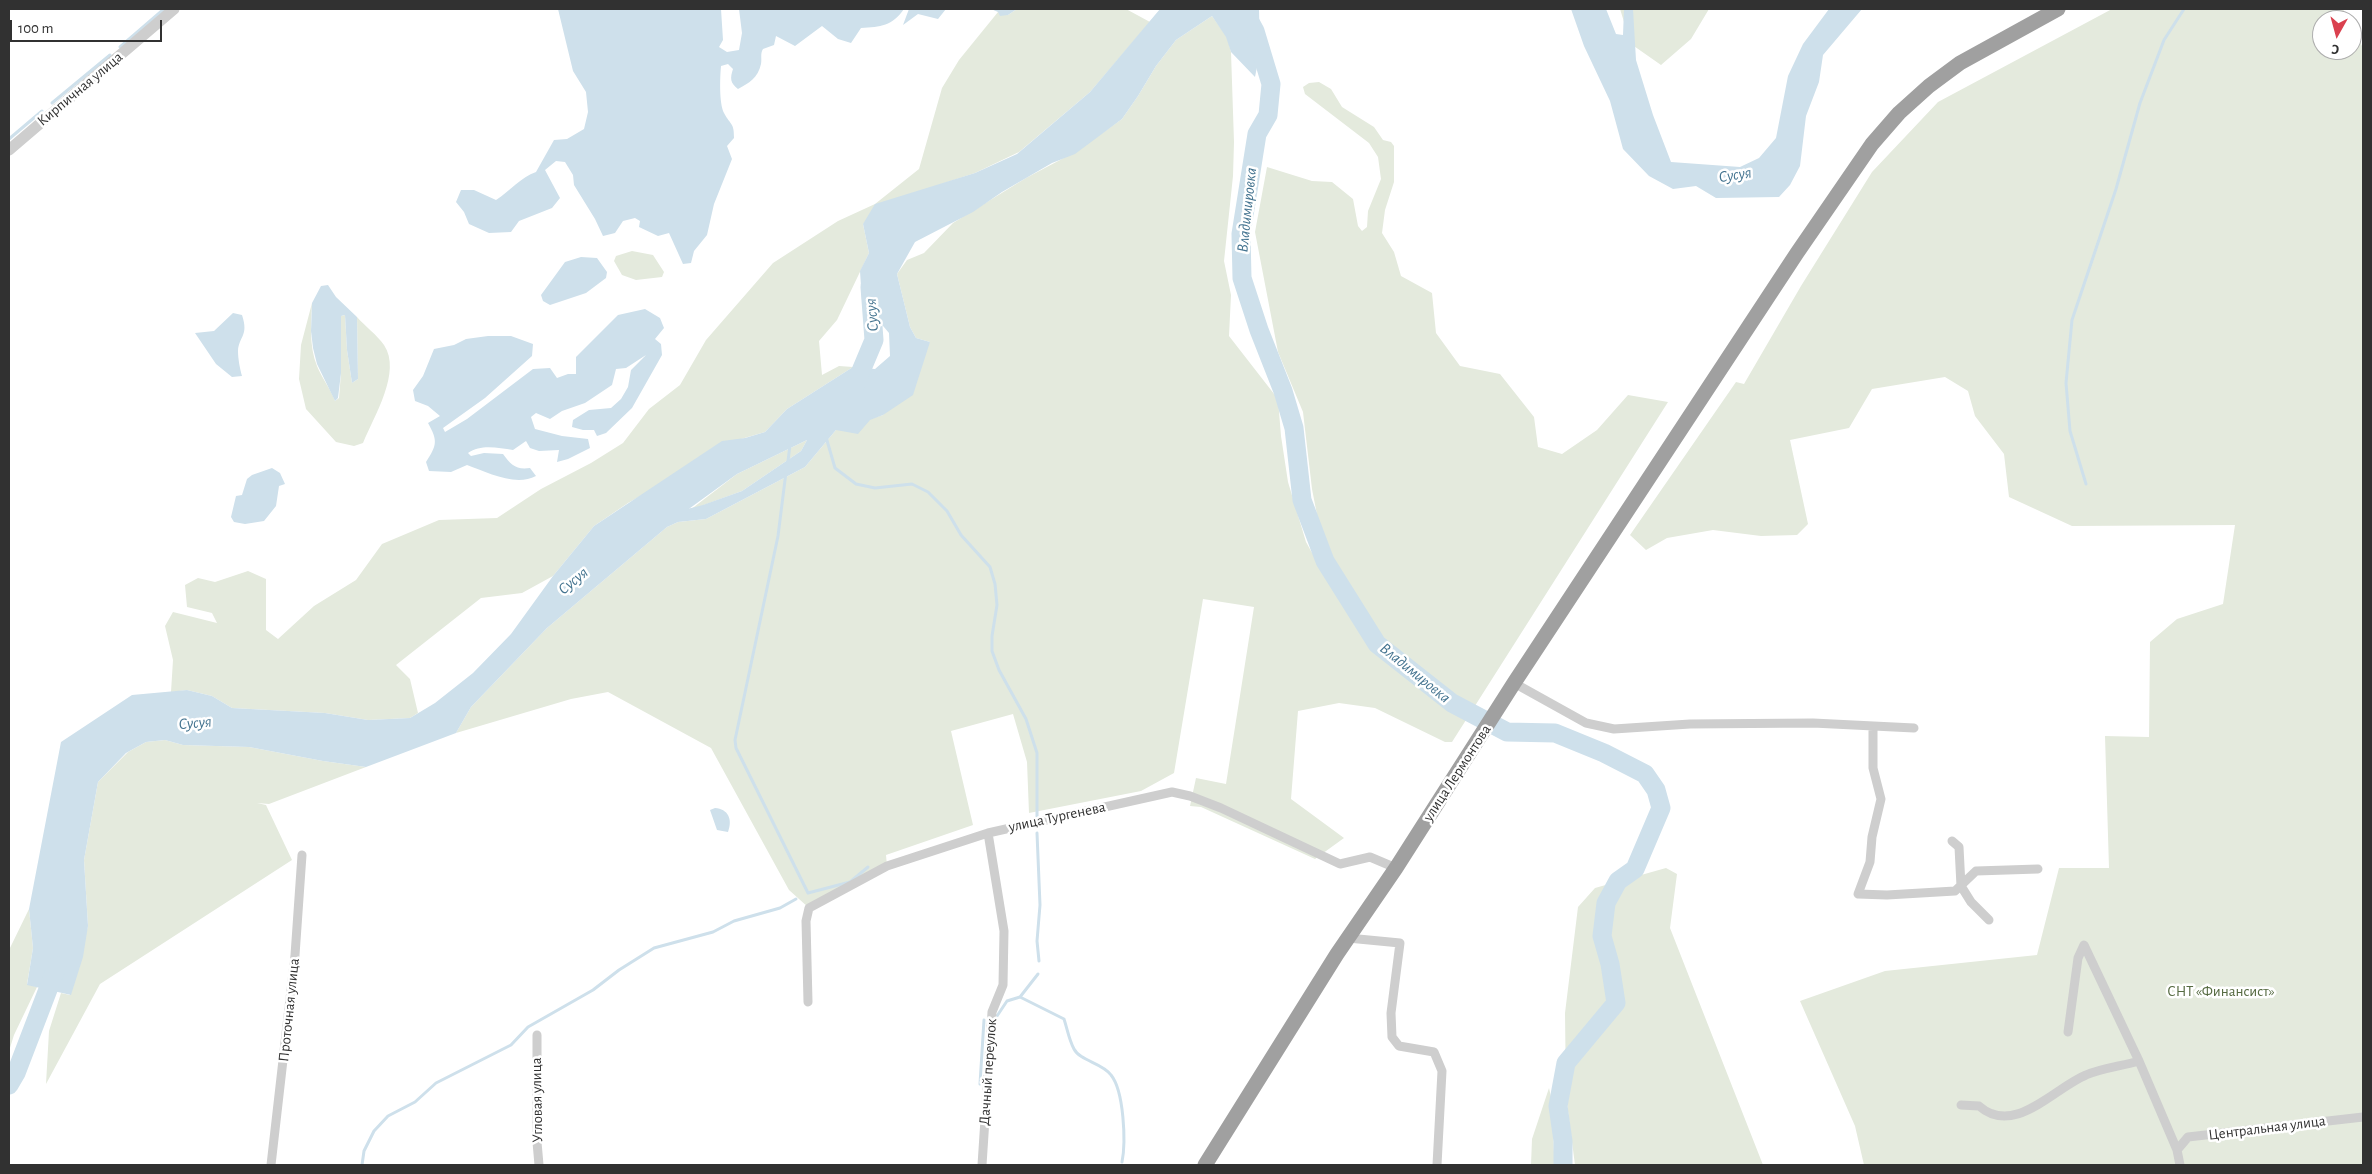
<!DOCTYPE html>
<html>
<head>
<meta charset="utf-8">
<style>
	body { margin:0 }
	#map { position:relative; width:2372px; height:1174px; overflow:hidden; background:#fff; font-family:"Alegreya Sans",sans-serif }
	canvas { display:block }
	.frame { position:absolute; inset:0; border:10px solid #313131; pointer-events:none }
	.north { position:absolute; left:2312px; top:10px; width:50px; height:50px; box-sizing:border-box; background:#fff; border:1px solid #adadad; border-radius:50%; rotate:187deg; font-size:14px; font-weight:700; line-height:20px; text-align:center; color:#313131 }
	.north::after { content:''; display:block; margin:auto; width:18px; height:22px; background:#da414f; clip-path:polygon(50% 0,100% 100%,50% 72%,0 100%) }
	.scale { position:absolute; left:10px; top:20px; width:152px; height:22px; box-sizing:border-box; border:2px solid #313131; border-top:0; padding-left:6px; font-size:15px; line-height:18px; white-space:nowrap; color:#313131; -webkit-text-stroke:4px #fff; paint-order:stroke }
</style>
</head>
<body>
<div id="map">
<canvas width="2372" height="1174"></canvas>
<div class="frame"></div>
<div class="north">С</div>
<div class="scale">100 m</div>
</div>
<script>
const ctx = document.querySelector('canvas').getContext('2d');
ctx.lineJoin = 'round';
function paint(path, color) {
  ctx.fillStyle = color;
  ctx.fill(path, 'evenodd');
}
function strokePath(path, color, width, dash) {
  ctx.strokeStyle = color;
  ctx.lineWidth = width;
  ctx.lineCap = dash ? 'butt' : 'round';
  ctx.setLineDash(dash || []);
  ctx.stroke(path);
}
function drawText(font, color, halo, rows, align = 'center') {
  ctx.font = font + ' "Alegreya Sans",sans-serif';
  ctx.lineWidth = 5;
  ctx.setLineDash([]);
  ctx.textBaseline = 'middle';
  ctx.strokeStyle = halo;
  ctx.fillStyle = color;
  for (const [text, x, y, turn = 0] of rows) {
    ctx.save();
    ctx.translate(x, y);
    ctx.rotate((+turn || 0) * Math.PI / 180);
    ctx.textAlign = isNaN(turn) ? turn : align;
    if (halo) ctx.strokeText(text, 0, 0);
    ctx.fillText(text, 0, 0);
    ctx.restore();
  }
}
paint(new Path2D(`
	M1017,9H1126L1150,22L1090,92L1019,152L975,173L929,188L863,224L869,253L837,320L819,341L822,375L839,366L853,367L787,409L765,432L741,439L628,503L594,526L553,576L522,593L481,598L396,665L410,679L418,713L410,718L368,720L325,713L232,708L212,696L187,690L171,692L173,660L165,626L173,612L217,623L212,613L187,607L185,585L198,578L215,582L248,571L266,579V630L278,639L314,606L356,580L382,544L439,520L497,518L541,489L591,463L623,443L649,409L680,385L706,340L773,263L838,221L875,204L919,169L942,88L959,60L998,12L1008,15Z
	M1620,9H1709L1691,39L1661,65L1631,44Z
	M2112,9H2343L2349,20H2322V50H2352V26L2363,48V1165H1864L1855,1126L1800,1001L1885,971L2037,955L2059,868H2109L2105,736L2149,737L2150,642L2177,619L2223,604L2235,525L2072,526L2009,497L2004,454L1975,416L1968,391L1945,377L1872,389L1849,428L1790,440L1808,524L1797,535L1761,536L1713,530L1667,538L1646,550L1630,535L1736,382L1744,384L1801,286L1872,172L1938,102Z
	M1212,16L1227,37L1231,52L1234,142L1233,176L1224,261L1231,295L1229,336L1278,399L1281,436L1288,482L1306,542L1331,587L1312,489L1303,412L1278,352L1255,232L1267,167L1312,181L1332,182L1353,199L1358,226L1362,231L1367,227L1368,211L1381,179L1378,157L1369,143L1305,94L1303,87L1309,83L1319,82L1331,89L1342,107L1374,127L1383,140L1391,142L1394,146V182L1385,210L1382,233L1394,252L1401,276L1432,293L1436,333L1460,366L1500,374L1534,417L1538,447L1562,454L1597,430L1628,395L1668,402L1452,742H1445L1375,708L1339,703L1298,711L1291,799L1344,838L1315,859L1201,807L1190,806L1196,778L1226,784L1254,607L1203,599L1174,773L1141,791L1029,813L1027,762L1013,714L951,731L973,825L886,855L887,866L809,908L789,890L711,748L608,692L571,699L456,733L471,707L547,628L667,527L678,522L706,519L805,467L836,430L883,415L930,342L916,338L910,327L897,274L907,260L924,253L953,223L1026,178L1077,151L1122,119L1138,96L1156,66L1176,40Z
	M632,251L653,255L664,272L662,277L636,280L622,275L614,261L616,256Z
	M312,303C311,324 309,346 317,366C322,378 330,388 335,401L339,398L341,373V316L345,315L347,350L352,383L358,379L357,317C365,326 377,335 384,345C402,372 374,416 363,443L354,446L336,442L306,409L299,379L301,345Z
	M807,440L801,451L742,491L690,510L737,474Z
	M165,740L183,745L249,747L323,761L366,767L269,804L257,803L266,805L292,860L100,984L46,1084L49,1031L61,993L70,995L88,926L84,860L98,782L128,752L146,742Z
	M1666,868L1677,874L1670,928L1763,1165H1575L1566,1096L1565,1013L1578,907L1595,888Z
	M29,909L33,948L27,984L37,987L14,1035L9,1051V950Z
	M1549,1088C1556,1113 1552,1140 1555,1165H1531L1532,1139Z`), '#e4eadd');
paint(new Path2D(`
	M558,9H721L723,40L719,47L727,52L739,50L742,33L739,9H904C892,26 881,27 861,28L851,43L838,39L822,26L795,46L776,36L774,45L763,49C760,54 762,58 761,64C758,78 749,83 738,89C730,83 730,78 733,69L728,64L721,66C720,77 719,103 724,113C731,126 734,122 734,138L727,146L732,159L714,204L707,235L694,251L691,263L683,264L669,233L658,236L639,227L640,221L635,218L623,221L615,233L603,236L595,219L574,185L573,175L565,162L556,161L545,170L560,198L552,208L519,221L511,232L489,233L469,224L464,212L456,202L461,190H474L496,200C510,191 521,177 536,172L554,140L567,139L584,129L588,112L586,92L573,71Z
	M909,9H946L938,19L918,14L903,25Z
	M991,9H1017L1008,15L1000,16L998,12Z
	M1160,9H1259L1260,52L1255,77L1231,52L1226,37L1212,16L1176,40L1156,66L1138,96L1122,119L1075,154L1052,163L1002,192L973,212L915,242L897,274L910,327L916,338L930,342L913,395L883,415L870,420L858,434L836,430L805,467L706,519L678,522L667,527L547,628L471,707L456,733L366,767L323,761L249,747L183,745L165,740L146,742L126,753L98,782L84,860L88,926L83,957L71,995L27,985L33,948L29,909L61,742L132,695L187,690L212,696L232,708L325,713L368,720L410,718L435,703L473,673L511,634L553,576L594,526L722,441L745,438L765,432L787,409L853,367L875,369L890,356L889,333L862,301L860,271L869,253L863,224L875,204L975,173L1017,154L1090,92ZM807,440L801,451L742,491L686,511L737,474Z
	M1571,9H1606L1616,34L1623,35L1624,9H1633L1636,60L1653,115L1671,162L1740,167L1759,158L1776,138L1788,76L1803,44L1829,9H1862L1823,55L1819,82L1806,116L1800,166L1790,185L1779,197L1716,198L1696,186L1673,189L1649,176L1623,149L1610,101L1584,46Z
	M581,257L597,258L607,272L606,278L586,293L550,305L543,301L541,295L565,262Z
	M328,285L336,297L357,317L358,379L352,383L347,350L345,315L341,316V373L338,398L335,401L317,364L313,348L311,331L312,303L321,286Z
	M645,309L660,318L664,328L655,339L661,344L662,355L632,408L606,433L597,436L594,430H583L572,427L573,420L589,410L611,408L621,399L628,387L631,370L646,355L626,368L616,369L612,385L585,403L562,411L550,419L536,413L531,417L535,429L562,436L588,439L590,448L568,459L557,462L559,450L539,451L530,448L526,441L513,450C498,448 481,444 468,453L471,456L484,453L503,454C511,465 516,470 530,468L536,476C515,487 487,472 467,465L451,472L429,471L426,462C437,445 438,441 428,423L440,416L428,406L415,401L413,390L423,376L434,349L454,345L466,339L488,336H511L533,344L532,356L485,398L443,428L445,432L467,419L533,369L550,368L557,378L568,374H576V357L618,315Z
	M233,313L242,315C249,336 239,336 238,351C238,359 240,369 242,376L232,377L216,364L195,333L214,331Z
	M272,468L280,473L285,484L279,486L276,506L264,521L245,524L234,522L231,517L236,496L242,495L247,479L252,475Z
	M715,808C728,809 733,819 728,832L717,830L710,810Z`), '#cee0eb');
strokePath(new Path2D(`
	M120,47L164,9
	M52,103L110,55
	M9,139L42,111
	M826,437L835,468L856,484L875,488L912,484L928,492L947,511L961,535L990,567L995,584L997,605L992,636V651L999,670L1026,719L1037,753V817
	M788,461L790,445
	M786,472L778,536L735,740L736,748L808,893L850,882L868,867
	M2086,484L2070,431L2066,383L2072,320L2116,189L2140,103L2164,40L2184,9
	M681,512L702,507
	M1037,833L1040,905L1037,941L1039,961
	M1020,997L1064,1019C1067,1028 1069,1040 1074,1049C1080,1061 1103,1063 1111,1075C1124,1091 1126,1142 1122,1162
	M997,1016L1007,1001L1020,997L1038,974
	M980,1084L984,1020
	M362,1165L364,1151L374,1131L388,1116L415,1102L436,1083L511,1045L528,1027L593,990L619,970L654,948L713,932L734,921L780,908L796,899`), '#cee0eb', 3);
strokePath(new Path2D(`
	M1243,9L1255,31L1271,84L1268,115L1257,134L1241,234L1242,278L1259,330L1283,391L1294,428L1302,500L1325,561L1377,644L1452,703L1507,732L1555,733L1604,753L1645,774L1656,790L1661,808L1635,869L1618,881L1606,903L1602,936L1610,964L1616,1003L1566,1063L1558,1106L1563,1141V1165
	M853,390L874,340L870,287
	M9,1085L16,1073L57,966`), '#cee0eb', 19);
strokePath(new Path2D(`
	M1514,683L1586,723L1614,729L1690,724L1813,723L1914,728
	M1873,726V768L1881,799L1872,837L1870,862L1858,894L1887,895L1955,891L1976,871L2038,869
	M1952,841L1959,847L1961,886L1971,902L1989,920
	M1348,938L1400,943L1391,1013L1392,1037L1399,1046L1434,1052L1442,1071L1437,1165
	M808,1002L806,921L809,908L887,866L988,833L1172,792L1190,796L1221,808L1340,864L1370,857L1396,868
	M2068,1032L2078,958L2084,945L2139,1061
	M537,1035V1142L539,1165
	M1961,1105L1979,1106C2014,1137 2054,1088 2086,1075C2102,1068 2122,1066 2139,1061L2177,1150L2180,1165
	M2177,1150L2188,1137L2363,1117
	M271,1165L295,955L302,855
	M982,1165L992,1012L1003,985L1004,931L988,833`), '#cecece', 9);
strokePath(new Path2D(`
	M9,150L174,9`), '#cecece', 11);
strokePath(new Path2D(`
	M1205,1165L1337,954L1396,868L1514,683L1797,253L1872,144L1899,113L1929,86L1960,63L2058,9`), '#a0a0a0', 15);
drawText('15px', '#313131', '#fff', [
	["Кирпичная улица",80,89,-40],
	["улица Лермонтова",1457,773,-57],
	["улица Тургенева",1057,817,-12],
	["Проточная улица",289,1010,-84],
	["Дачный переулок",988,1072,-86],
	["Угловая улица",537,1100,-91],
	["Центральная улица",2267,1128,-7]
]);
drawText('15px', '#556a41', '#fff', [
	["СНТ «Финансист»",2221,991]
]);
drawText('italic 16px', '#43738f', '#fff', [
	["Сусуя",1735,175,-9],
	["Владимировка",1247,210,-84],
	["Сусуя",872,315,-94],
	["Сусуя",573,581,-39],
	["Владимировка",1415,673,39],
	["Сусуя",195,723,-5]
]);
</script>
</body>
</html>
